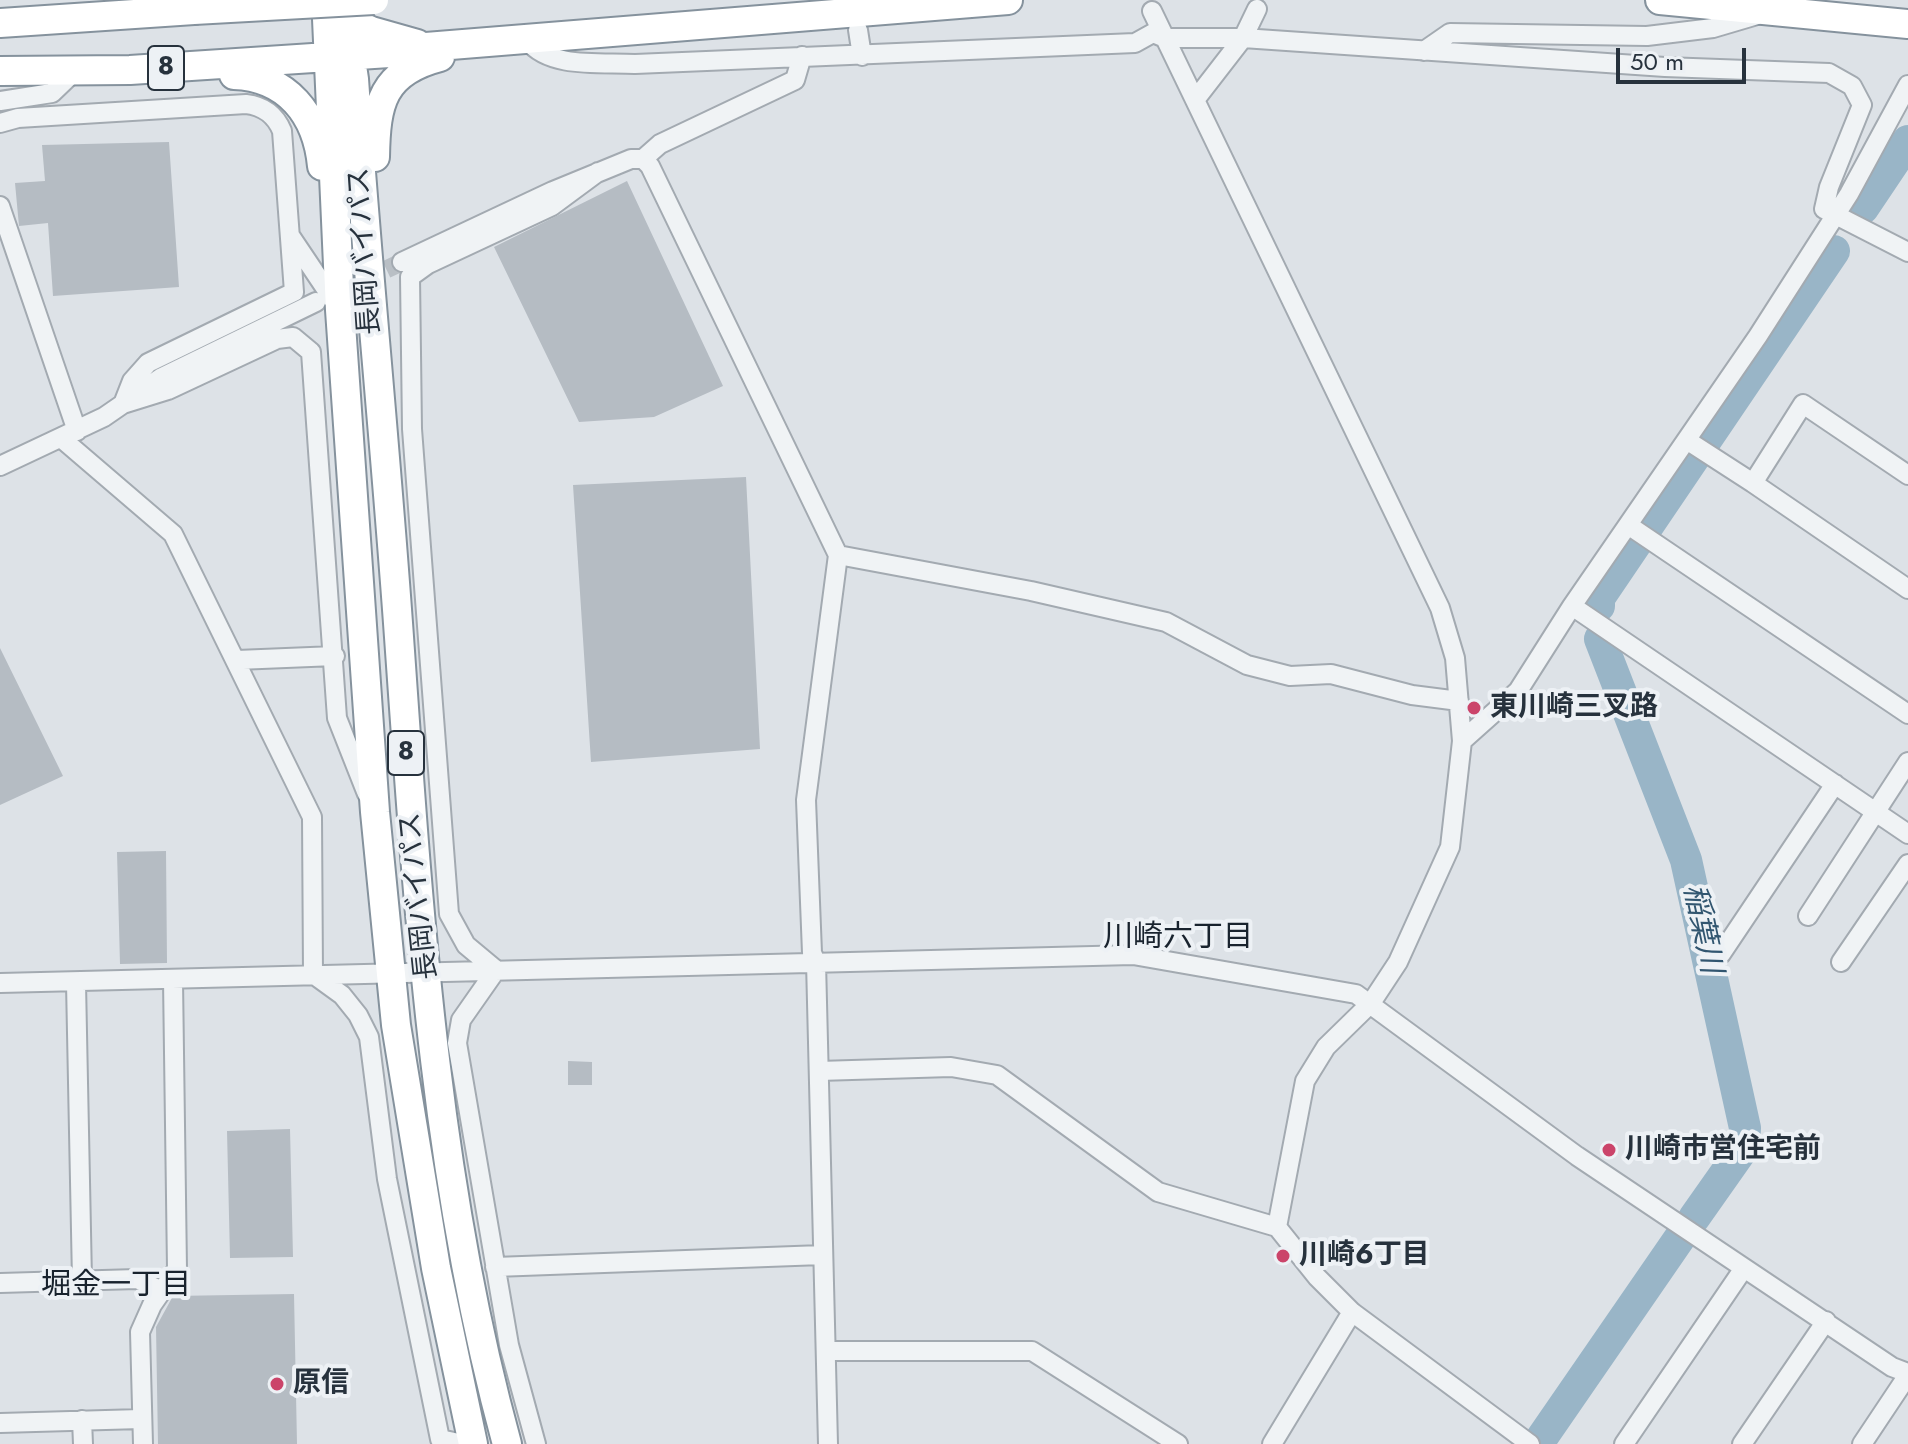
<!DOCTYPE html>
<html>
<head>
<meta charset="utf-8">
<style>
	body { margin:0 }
	#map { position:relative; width:1908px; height:1444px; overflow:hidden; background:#dde2e7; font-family:Jost,sans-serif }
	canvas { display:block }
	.scale { position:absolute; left:1616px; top:48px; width:130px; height:36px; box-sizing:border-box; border:4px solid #27323d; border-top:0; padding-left:10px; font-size:24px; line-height:28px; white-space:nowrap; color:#27323d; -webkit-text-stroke:6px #edf1f5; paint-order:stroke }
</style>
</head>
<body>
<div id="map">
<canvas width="1908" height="1444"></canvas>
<div class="scale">50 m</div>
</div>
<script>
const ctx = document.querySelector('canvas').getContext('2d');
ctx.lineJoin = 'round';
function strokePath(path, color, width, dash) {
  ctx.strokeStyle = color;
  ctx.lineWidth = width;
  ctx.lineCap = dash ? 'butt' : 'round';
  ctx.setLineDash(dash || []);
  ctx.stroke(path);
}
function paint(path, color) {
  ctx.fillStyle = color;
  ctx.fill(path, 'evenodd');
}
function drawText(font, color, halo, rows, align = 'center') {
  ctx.font = font + ' Jost,"Noto Sans JP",sans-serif';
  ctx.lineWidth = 8;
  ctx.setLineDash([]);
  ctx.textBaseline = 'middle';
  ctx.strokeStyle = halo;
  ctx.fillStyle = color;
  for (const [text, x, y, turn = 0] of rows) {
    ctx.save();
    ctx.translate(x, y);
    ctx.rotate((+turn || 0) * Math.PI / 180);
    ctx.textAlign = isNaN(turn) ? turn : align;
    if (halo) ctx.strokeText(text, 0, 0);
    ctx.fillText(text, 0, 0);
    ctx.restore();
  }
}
strokePath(new Path2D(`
	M1863,208L1908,141
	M1599,606V598L1834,251
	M1600,639L1686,860L1745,1128L1744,1147L1694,1218
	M1541,1439L1681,1236`), '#99b5c7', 32);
paint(new Path2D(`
	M169,142L179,287L53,296L48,223L19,226L15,183L45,181L42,145Z
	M627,181L723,386L654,417L579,422L494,247Z
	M746,477L760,749L591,762L573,485Z
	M0,648L63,776L0,805Z
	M166,851L167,963L120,964L117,852Z
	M568,1061L592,1062V1085H568Z
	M290,1129L293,1257L230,1258L227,1131Z
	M294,1294L297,1444H158L156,1327L173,1296Z`), '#b5bcc3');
strokePath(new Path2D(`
	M362,281L402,262`), '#b9bfc5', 18, [18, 9]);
const minor = new Path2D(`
	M1152,11L1440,608L1455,658L1462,741L1450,847L1398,962L1371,1003L1326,1047L1305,1081L1277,1227
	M858,30L862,56
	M528,41C550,69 602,62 635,64L1135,43L1153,33L1165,38H1243L1665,67L1829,73L1852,86L1862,105L1829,187L1824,209L1908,252
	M1424,51L1450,33L1647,36L1713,28L1757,15
	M1195,100L1243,38L1257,9
	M0,101L52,93L76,70
	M0,123L18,118L246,104C263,106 275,114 282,131L294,292L148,363L132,381L123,404
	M643,159L650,166L838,555L806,800L812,953L816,962L828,1444
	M0,206L77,431
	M291,237L336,304
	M402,262L553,191L631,159H643L660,144L795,80L802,56
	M123,404L168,390L277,339L293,337L311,352L337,718L367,794
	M61,438L173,534L312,817L313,974
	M1688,441L1753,483L1803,404L1908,475
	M0,466L104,417L162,377L316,302
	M1753,483L1908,589
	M1628,525L1908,714
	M838,555L1031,591L1166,622L1247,665L1290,676L1331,674L1412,695L1459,701
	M1572,606L1908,834
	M237,660L335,656
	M1462,741L1518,691L1572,606L1758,336L1849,194L1908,85
	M1808,916L1908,762
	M1721,954L1835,784
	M1841,962L1908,864
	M496,970L466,945L449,914L412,429L410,277L428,264L552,206L598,172
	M496,970L461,1020L457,1043L509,1345L536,1444
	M313,974L342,995L358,1015L369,1037L387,1179L440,1439L463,1444
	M0,983L1133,955L1356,994L1577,1156L1892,1367L1908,1373
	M76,983L82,1280
	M819,1071L951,1067L997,1075L1158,1192L1277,1227L1317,1277L1352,1312L1530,1444
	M495,1267L822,1255
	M0,1283L137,1279L162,1291
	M828,1351H1032L1178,1444
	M82,1420L83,1444
	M0,1423L141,1419
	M143,1444L140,1332L152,1305L177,1269L173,980
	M1272,1444L1352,1312
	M1624,1444L1744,1268
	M1742,1444L1826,1321
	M1862,1444L1908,1375`);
const highway = new Path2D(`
	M342,0L354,79C367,265 386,451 399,637C418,906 435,1183 507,1444
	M1660,0L1908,24
	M333,13L371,31L417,44
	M327,19L340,310L375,812L396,1025L436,1268L473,1444
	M0,23L194,10
	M0,71L130,70L389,53L426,47L1008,0
	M234,75C287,77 317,114 322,166
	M375,157C376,103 382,72 440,57`);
strokePath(minor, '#a3aab1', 22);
strokePath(highway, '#85929d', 32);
strokePath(minor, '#f0f3f5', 18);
strokePath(highway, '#fff', 28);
const highwayBridge = new Path2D(`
	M194,10L374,0`);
strokePath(highwayBridge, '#85929d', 32, []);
strokePath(highwayBridge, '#fff', 28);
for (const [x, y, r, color] of [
	[1474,708,8,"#cb446a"],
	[1609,1150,8,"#cb446a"],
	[1283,1256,8,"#cb446a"],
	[277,1384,8,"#cb446a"]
]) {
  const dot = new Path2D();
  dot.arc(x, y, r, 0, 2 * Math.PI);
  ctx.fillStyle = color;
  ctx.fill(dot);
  strokePath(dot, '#edf1f5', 3);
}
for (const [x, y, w] of [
	[166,68,36],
	[406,753,36]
]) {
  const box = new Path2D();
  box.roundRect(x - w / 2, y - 22, w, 44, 6);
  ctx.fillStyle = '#edf1f5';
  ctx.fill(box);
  strokePath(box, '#27323d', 2);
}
drawText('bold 26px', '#27323d', null, [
	["8",166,68],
	["8",406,753]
]);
drawText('28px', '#27323d', '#edf1f5', [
	["長岡バイパス",366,251,-94],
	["長岡バイパス",420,896,-96]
]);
drawText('bold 28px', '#27323d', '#edf1f5', [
	["東川崎三叉路",1490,708],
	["川崎市営住宅前",1625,1150],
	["川崎6丁目",1299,1256],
	["原信",293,1384]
], 'left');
drawText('italic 30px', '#325670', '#edf1f5', [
	["稲葉川",1701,929,78]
]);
drawText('30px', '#19232e', '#edf1f5', [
	["川崎六丁目",1178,939],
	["堀金一丁目",116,1287]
]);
</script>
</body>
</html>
